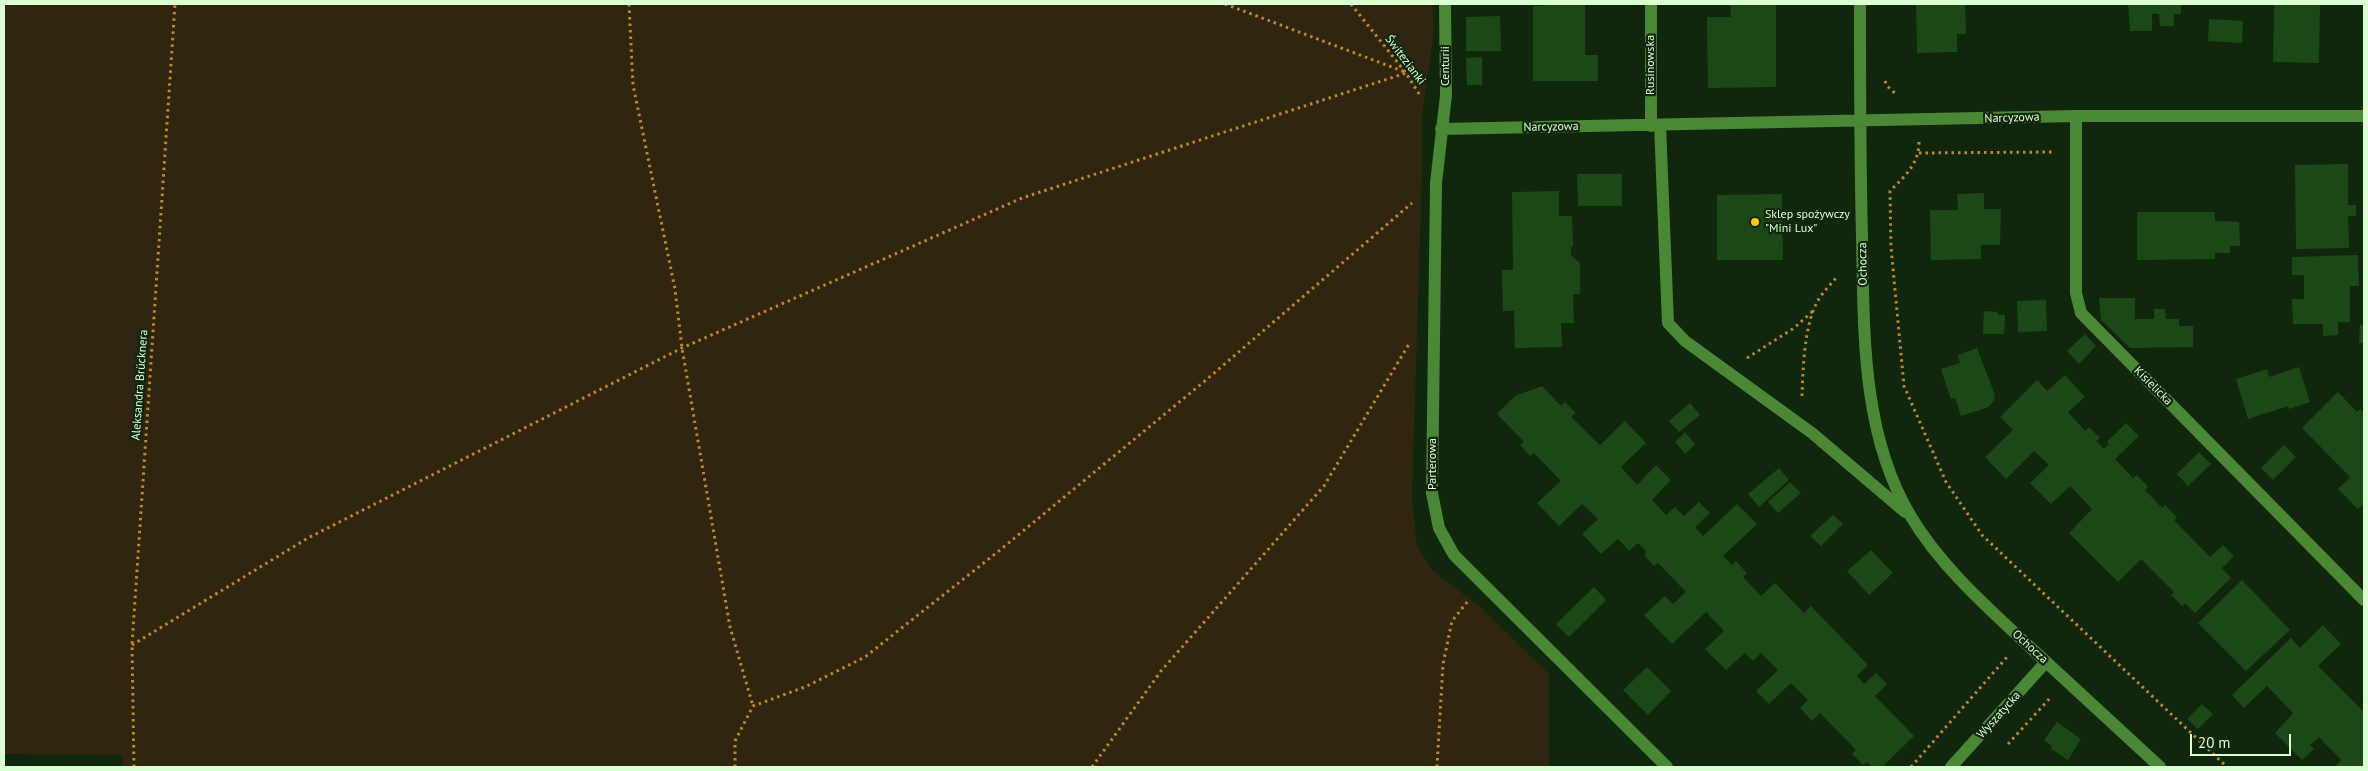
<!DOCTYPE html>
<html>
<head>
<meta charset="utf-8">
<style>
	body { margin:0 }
	#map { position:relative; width:2368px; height:771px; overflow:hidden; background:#10260d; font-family:"PT Sans",sans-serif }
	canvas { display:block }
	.frame { position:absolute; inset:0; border:5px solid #daffd2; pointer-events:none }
	.scale { position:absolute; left:2190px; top:734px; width:101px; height:22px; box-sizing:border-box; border:2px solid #daffd2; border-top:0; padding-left:6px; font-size:15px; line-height:18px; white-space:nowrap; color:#daffd2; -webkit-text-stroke:4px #10260d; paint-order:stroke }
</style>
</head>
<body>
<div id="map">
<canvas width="2368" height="771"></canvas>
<div class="frame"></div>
<div class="scale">20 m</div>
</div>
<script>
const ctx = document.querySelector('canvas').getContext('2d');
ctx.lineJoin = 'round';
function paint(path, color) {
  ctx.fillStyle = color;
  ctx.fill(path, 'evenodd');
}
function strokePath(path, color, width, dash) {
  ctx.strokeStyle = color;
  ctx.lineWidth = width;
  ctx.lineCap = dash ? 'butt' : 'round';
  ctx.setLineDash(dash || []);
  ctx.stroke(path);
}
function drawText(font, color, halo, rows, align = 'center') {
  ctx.font = font + ' "PT Sans",sans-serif';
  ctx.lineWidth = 4.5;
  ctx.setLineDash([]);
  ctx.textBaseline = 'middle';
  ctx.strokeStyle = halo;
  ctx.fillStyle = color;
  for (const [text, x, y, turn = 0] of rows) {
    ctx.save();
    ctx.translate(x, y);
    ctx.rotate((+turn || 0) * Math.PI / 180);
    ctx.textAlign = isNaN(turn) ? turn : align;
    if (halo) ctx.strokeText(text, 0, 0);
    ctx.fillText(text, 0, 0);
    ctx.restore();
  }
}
paint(new Path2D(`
	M4,4H1432L1434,32L1422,116V172L1412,498L1417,545L1432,570L1482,608L1549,674V767H122V755L4,754Z`), '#302610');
paint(new Path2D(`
	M1544,4H1585V55H1598V81H1533V6H1544Z
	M1730,4H1776V87L1708,88L1707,17H1731Z
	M1916,4H1965L1966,34H1957V52L1917,53Z
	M2128,4H2181V14H2174V26H2160L2159,14H2152V31H2130Z
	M2274,4H2320L2319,63L2273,62Z
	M1500,16L1501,51H1466V17Z
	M2209,19L2243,21L2242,43L2208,41Z
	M1482,57V85H1467L1466,58Z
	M2348,164V205H2356V216H2348L2349,248L2296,249L2295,165Z
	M1577,174H1622V206H1578Z
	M1559,191V216H1572L1573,247H1571V255L1580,263V294H1573L1574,323H1561L1562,347L1515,348L1514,311H1503L1502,270H1513L1512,192Z
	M1984,193V209H2001L2000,245H1981V259L1931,260L1930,210H1958L1957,194Z
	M1782,194L1783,260H1717V195Z
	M2137,212H2215V221L2239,222L2240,246H2230V253H2215V259L2137,260Z
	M2358,255L2359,286H2350V322H2338V335L2323,336V324H2293L2292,299H2304V275H2292V257Z
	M2099,298H2135V319H2154V309H2165L2166,319H2179V326H2193V347L2130,348L2101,320Z
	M2046,300L2047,331L2018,332L2017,301Z
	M1984,311L1998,312V315H2005L2004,334H1983Z
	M2360,325H2364V343H2359Z
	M2085,334L2096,346L2079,364L2067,351Z
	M1977,348L1995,395L1994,400L1989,407L1961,416L1955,398L1951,399L1941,369L1960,363L1958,355Z
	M2299,367L2310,402L2289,409L2288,406L2248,419L2236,379L2267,369L2269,377Z
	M2065,375L2085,397L2068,412L2085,431L2089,427L2100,438L2096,441L2104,449L2109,444L2107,442L2126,423L2139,436L2115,459L2133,478L2137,475L2148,487L2145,490L2162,508L2165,505L2177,517L2174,520L2210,557L2223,545L2234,556L2222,568L2231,578L2195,613L2185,603L2182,606L2171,595L2174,592L2141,559L2118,582L2069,533L2092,509L2070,486L2051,504L2030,483L2049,465L2034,451L2006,479L1985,457L2013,430L2000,417L2037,380L2047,391Z
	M1542,386L1561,406L1565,402L1576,413L1571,417L1600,445L1625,421L1646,443L1621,467L1637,485L1656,465L1671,480L1652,500L1666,515L1675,507L1684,516L1699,502L1710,513L1695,527L1703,536L1737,504L1757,524L1723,556L1732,565L1736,561L1747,573L1743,577L1761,596L1775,583L1804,613L1811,606L1868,665L1857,676L1864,684L1876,673L1887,684L1875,696L1914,736L1882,767H1872L1867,762L1863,765L1852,754L1856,750L1820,713L1812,721L1800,708L1808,700L1791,683L1769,704L1756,691L1778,670L1761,653L1753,661L1745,653L1726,670L1705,649L1724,631L1706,612L1672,644L1644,615L1665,596L1673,604L1686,592L1658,563L1654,566L1644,555L1647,552L1638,543L1629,551L1618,539L1601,554L1582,534L1598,519L1582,504L1559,526L1537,503L1561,481L1534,453L1530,456L1520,445L1524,442L1497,414L1515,396Z
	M2338,392L2357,412L2360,409L2364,413V503L2358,509L2338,489L2350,477L2302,428Z
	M1690,403L1700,415L1679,432L1669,421Z
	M1685,432L1695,444L1685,454L1675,442Z
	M2284,445L2296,457L2273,480L2261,468Z
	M2199,452L2211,464L2188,486L2177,474Z
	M1779,468L1789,480L1759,507L1748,494Z
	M1790,482L1801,493L1778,513L1768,502Z
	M1833,515L1843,524L1821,546L1810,536Z
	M1871,550L1893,573L1869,595L1847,571Z
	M2242,580L2290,630L2246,671L2198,623Z
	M1594,587L1606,600L1569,637L1556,624Z
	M2323,625L2341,644L2318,666L2364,712V767H2334L2341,760L2319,737L2310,745L2314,749L2302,760L2275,733L2293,713L2267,686L2244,708L2232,695L2291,638L2300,648Z
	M1647,667L1671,691L1648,715L1623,690Z
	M2202,704L2213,714L2198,729L2187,719Z
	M2057,722L2081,739L2068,760L2051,749L2052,746L2044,740Z`), '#1c4818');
strokePath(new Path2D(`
	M629,4L633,85L675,289L682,348L730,627L753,706
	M1225,4L1405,72
	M1351,4L1406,73L1421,97
	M1885,81L1887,86L1897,95
	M1919,142C1919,164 1905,176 1890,191L1891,247L1904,386L1946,482L1982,535L2227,767
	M1919,153L2053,152
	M1747,358L1794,328L1813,311
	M1802,396C1803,368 1804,337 1813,311C1818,297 1828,287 1838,276
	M132,645L308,538L682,348L1022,198L1406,73
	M2008,744L2051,697
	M134,767L132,645L175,4
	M735,767V741L753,706L805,687L865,657L1000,550L1206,380L1412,203
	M1092,767L1161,671L1324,486L1409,344
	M1437,767L1443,664L1452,621L1468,601
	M1911,767L2007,657`), '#bf8926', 3, [2.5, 4]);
strokePath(new Path2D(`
	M1445,4L1446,95L1436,183L1432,493L1439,528L1454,555L1667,767
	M1651,4V126
	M1860,4C1860,82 1860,159 1862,237C1864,330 1861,432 1910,515C1940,566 1988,608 2031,648C2074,688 2117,727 2160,767
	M2076,116V293L2081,313L2364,600
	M1660,125L1668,323L1685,341L1812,433L1905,512
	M1441,129L2076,116H2364
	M1951,767L2046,662`), '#4a8835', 12);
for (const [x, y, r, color] of [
	[1755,222,5,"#fdcc00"]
]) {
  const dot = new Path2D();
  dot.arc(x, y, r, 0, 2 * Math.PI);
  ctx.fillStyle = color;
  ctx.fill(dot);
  strokePath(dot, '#10260d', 2);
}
drawText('12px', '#daffd2', '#10260d', [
	["Świtezianki",1405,60,53],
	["Rusinowska",1651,65,-90],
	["Centurii",1446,66,-90],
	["Narcyzowa",2012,118,-2],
	["Narcyzowa",1551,127,-1],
	["Ochocza",1863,264,-91],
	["Aleksandra Brücknera",140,385,-86],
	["Kisielicka",2153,386,45],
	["Parterowa",1433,464,-90],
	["Ochocza",2030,647,42],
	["Wyszatycka",1999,715,-48]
]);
drawText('12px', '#daffd2', '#10260d', [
	["Sklep spożywczy",1765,215],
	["\"Mini Lux\"",1765,229]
], 'left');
</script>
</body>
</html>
